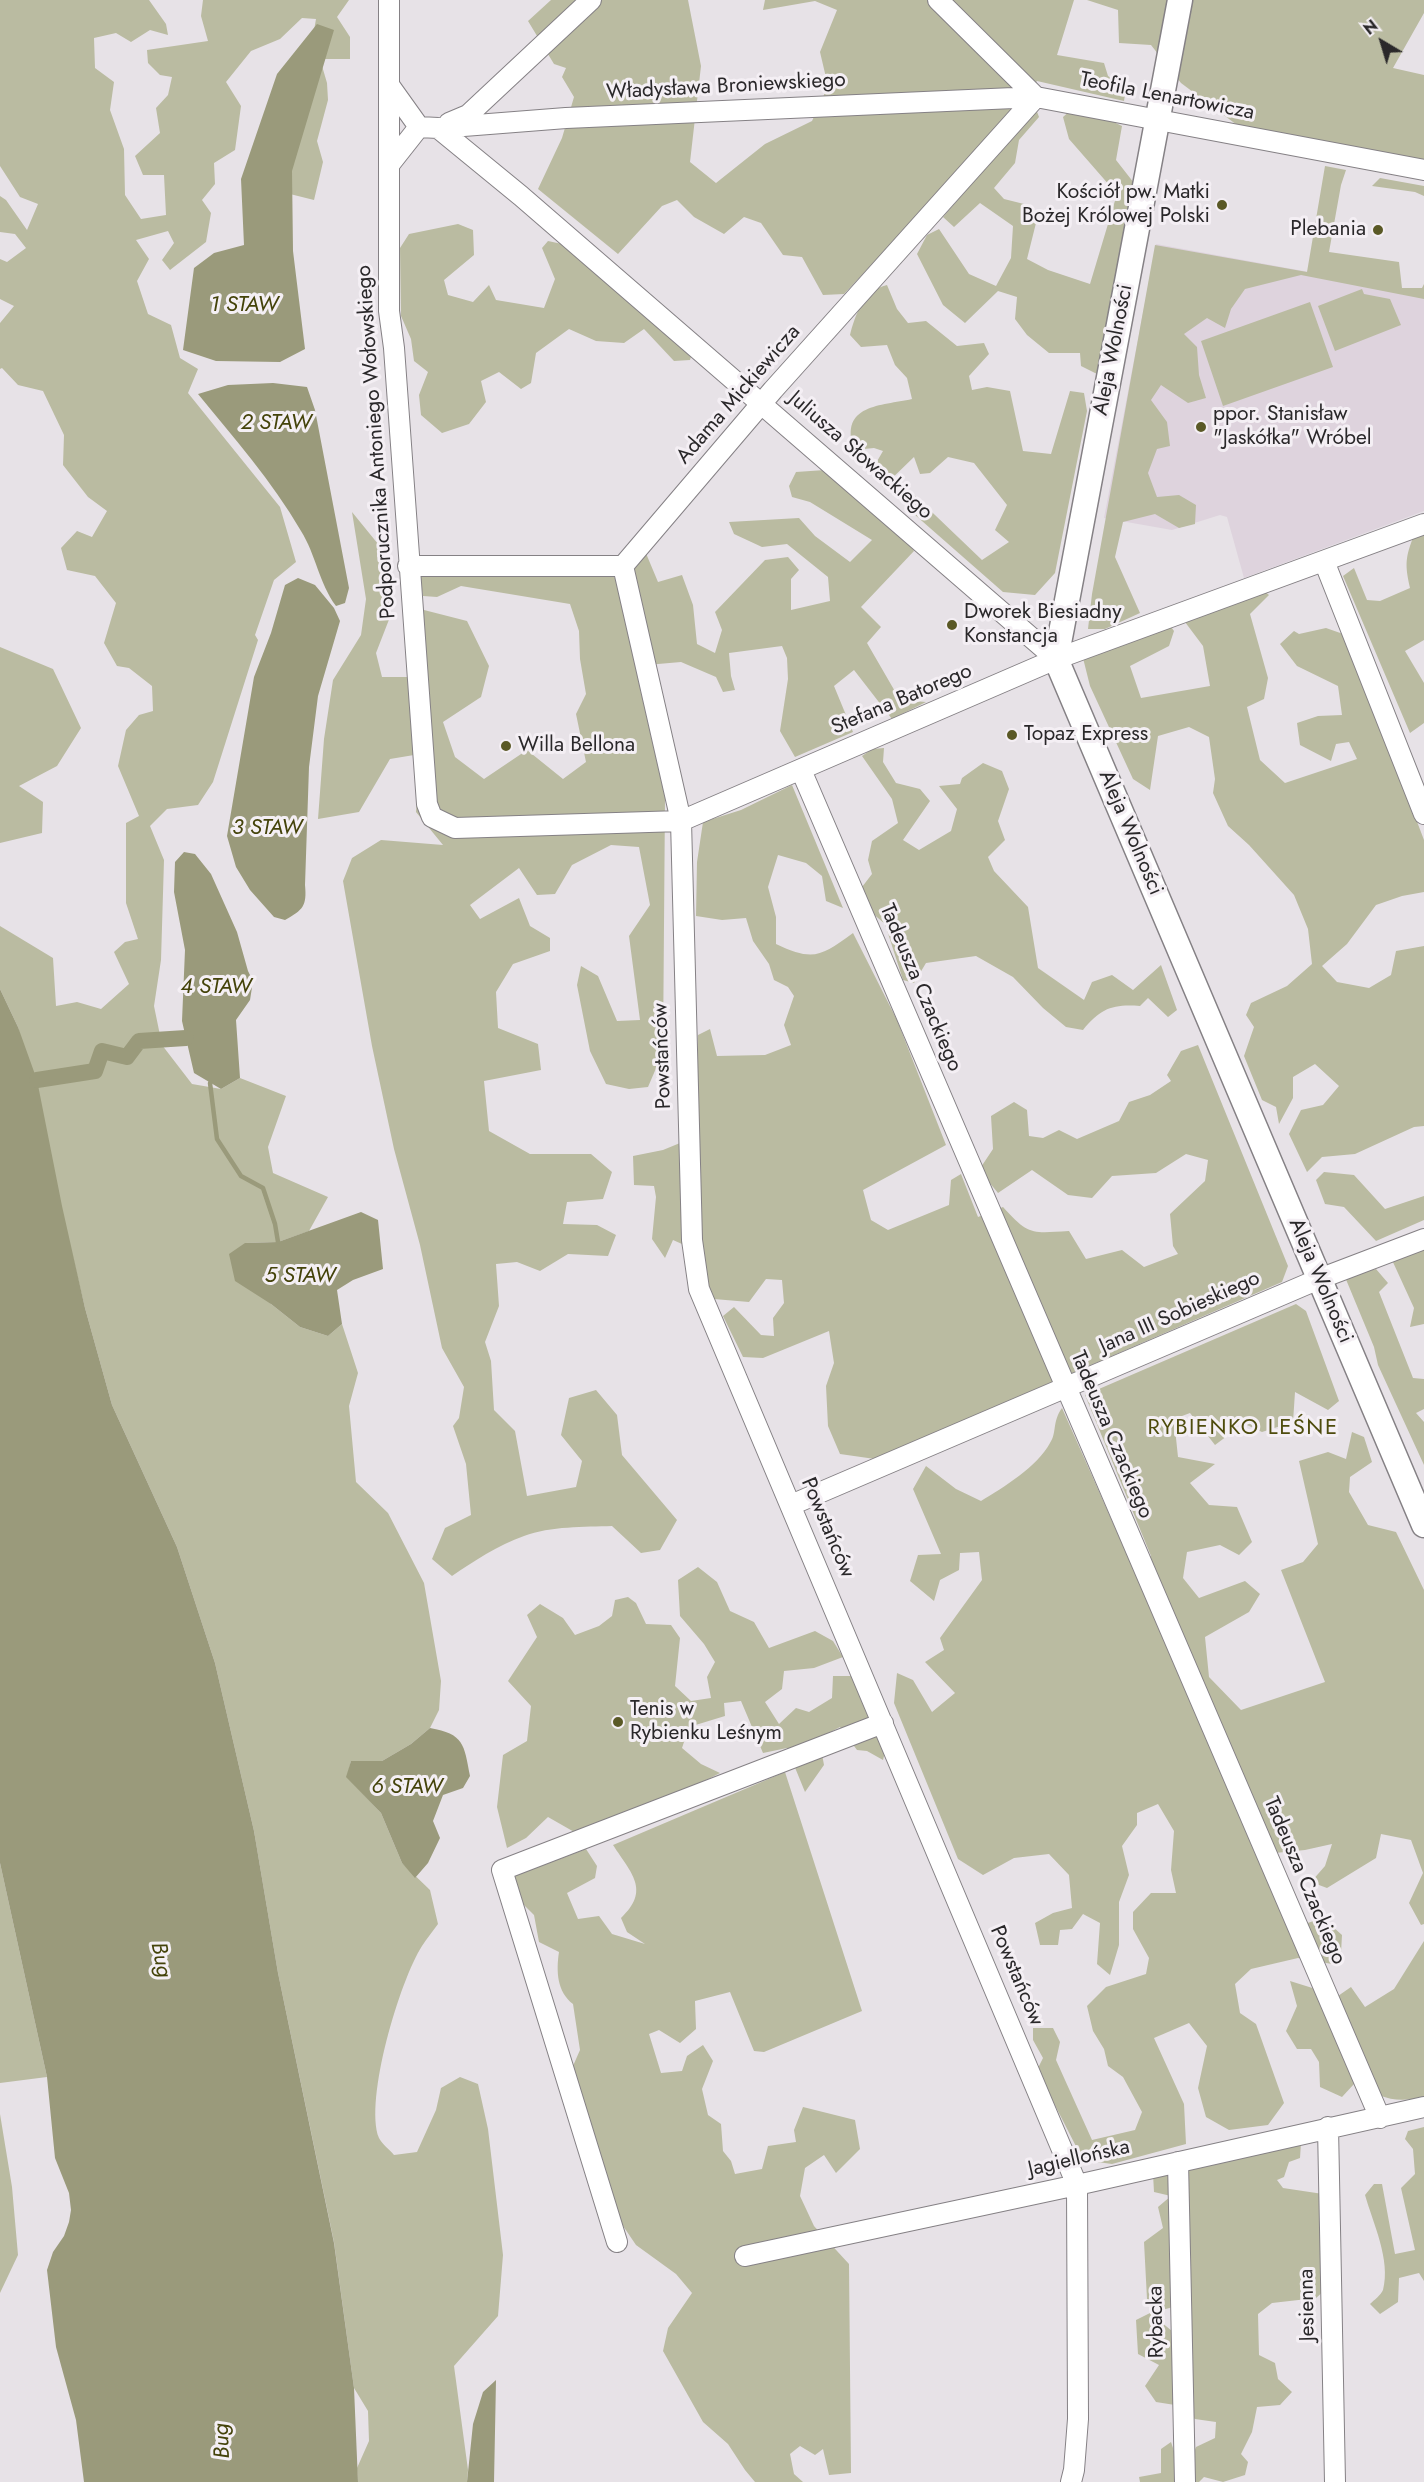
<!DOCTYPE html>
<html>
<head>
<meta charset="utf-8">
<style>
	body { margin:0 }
	#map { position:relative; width:1424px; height:2482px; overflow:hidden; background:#e7e2e7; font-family:Jost,sans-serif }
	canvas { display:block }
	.north { position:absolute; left:1352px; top:12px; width:60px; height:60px; -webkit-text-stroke:4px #f4eff4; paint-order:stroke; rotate:322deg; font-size:16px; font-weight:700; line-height:24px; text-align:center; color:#2a282a }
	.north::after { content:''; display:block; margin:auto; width:21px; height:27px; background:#2a282a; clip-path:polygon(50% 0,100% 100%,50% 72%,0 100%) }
</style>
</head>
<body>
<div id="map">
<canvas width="1424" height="2482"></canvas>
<div class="north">N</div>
</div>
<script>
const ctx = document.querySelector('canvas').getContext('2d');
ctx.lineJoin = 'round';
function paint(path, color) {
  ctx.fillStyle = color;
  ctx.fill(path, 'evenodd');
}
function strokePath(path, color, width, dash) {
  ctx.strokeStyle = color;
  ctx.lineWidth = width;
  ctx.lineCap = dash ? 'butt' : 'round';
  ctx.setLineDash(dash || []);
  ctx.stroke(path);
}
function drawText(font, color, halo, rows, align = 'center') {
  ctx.font = font + ' Jost,sans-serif';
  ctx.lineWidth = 6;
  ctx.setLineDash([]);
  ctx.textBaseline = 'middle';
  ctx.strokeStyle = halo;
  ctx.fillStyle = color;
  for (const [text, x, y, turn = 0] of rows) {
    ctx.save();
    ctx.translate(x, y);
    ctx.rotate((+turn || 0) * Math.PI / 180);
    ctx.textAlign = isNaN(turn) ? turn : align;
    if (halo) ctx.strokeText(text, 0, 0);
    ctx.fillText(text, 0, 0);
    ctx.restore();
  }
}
paint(new Path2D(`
	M1156,244L1424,293V511L1244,578L1227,517L1220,515L1172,530L1104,518Z`), '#ded3dd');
paint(new Path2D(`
	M0,0H149L166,24L168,35L150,30L131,42L116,33L94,38L95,68L114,82L110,110L124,149L125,195L141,219L166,215L164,175H143L135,156L160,133L156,108L168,95L172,77L160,75L148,63L147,50L208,41L201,16L203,0H349L337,17L350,37V59H320L327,83L328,100L317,141L323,162L314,200L278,191L306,76L316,19L302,18L280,39L251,51L226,82L241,106L235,150L214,163L215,184L202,200L211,213L206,242L170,270L162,260L174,243L168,231L136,240L149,259L137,281L148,314L171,325L180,358L198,369L188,393L280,507L296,562L274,580L255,635L258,640L213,782L198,805L167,809L150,826L164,860L161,960L154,1006L162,1045L192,1084L221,1089L240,1078L286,1096L268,1147L273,1173L328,1197L309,1231L278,1242L245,1243L271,1304L300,1327L328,1336L342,1324L358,1373L349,1406L356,1482L388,1513L424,1583L441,1681L439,1710L430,1728L411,1744L382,1761H351L347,1777L381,1813L402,1863L430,1890L438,1924C433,1931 427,1938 422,1946C400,1980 364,2100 379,2138C382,2144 390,2150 394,2155L417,2152L436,2110L441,2088L460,2077L478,2084L488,2129L503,2255L498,2316L454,2366L468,2470L467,2482H358L357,2468L369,2441L368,2411L354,2388L334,2242L278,1973L254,1831L215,1663L177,1547L112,1405L85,1308L18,1027L0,989V926L53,958L56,1006L77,1002L101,1009L129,984L114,952L125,942L138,939L126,903V823L139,816L118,766L126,730L139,715L153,711L152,686L129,668L117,666L104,643L116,603L95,576L67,570L61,548L77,531L92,537L107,511L88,497L63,465L64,435L43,391L18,385L2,368L0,369V323L14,306L0,299V259L7,262L26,248L15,234L0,232V196L6,200L27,230L38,204L20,197L0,166Z
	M551,0H688L701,66L690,162L716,183L765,144L812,121L828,86L820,52L837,10L815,1L763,10L765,0H1074L1057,55L1104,63L1108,76L1126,89L1124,101L1037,81L1006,122L844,294L823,295L802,257L783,255L761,223L744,217L724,234L694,217L677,200L662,206L618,254L538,189L562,138L574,97L562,77L566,68L554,64L528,21Z
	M1087,0H1424V13L1393,68L1424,75V163L1241,128L1181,83L1151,45L1119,43L1118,10Z
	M1036,109L1039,117L1019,140L1015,163L994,188L1004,199L1024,204L1036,223L1027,259L1048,270L1090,284L1117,194L1069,139L1063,117L1071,110L1101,116L1122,126L1116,160L1134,183L1097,374L1081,366L1080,353H1049L1027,335L1015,319L1017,297L998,291L965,323L943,305L917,254L927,235L939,229L969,274L996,286L1011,258L1013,226L980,203L954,227L943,217Z
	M1325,166L1346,170L1341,185L1329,252L1399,262L1402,288H1422L1424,284V299L1301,275L1245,289L1231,309L1225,328L1207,318L1184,334L1197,347L1199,375L1206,398L1188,403L1161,385L1151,400L1167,422L1170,446L1157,449L1148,473L1157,497L1179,495L1196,505L1195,524L1179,528L1155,514L1123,522L1115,557L1140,613L1105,629H1088L1092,594L1155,245L1307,272Z
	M1380,178L1424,186V196L1415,192L1372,186Z
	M458,224L473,230L474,255L444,280L448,295L473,302L489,285L496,300L544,308L555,279L542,248L548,241L562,244L693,350L690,360L674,361L644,329L624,343L596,341L569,329L536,353L531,383L521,389L499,372L481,381L486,402L469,424L442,433L421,415L419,395L428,372L414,361L411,339L401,316L400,248L409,234Z
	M887,285L897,309L908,323L926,321L957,346L984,343L989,354L969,376L972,390L987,387L1010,391L1023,451L1051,454L1070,391L1084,393L1087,411L1055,573L1035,595L1003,592L906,507L912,493L982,560L1009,542L995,530L1007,505L974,463L948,457L930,473L920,474L914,457L883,487L872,470L883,451L874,448L854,450C839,404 881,406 912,399L907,378L895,365L887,345L861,347L850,335C855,315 864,290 887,285Z
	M1362,289L1364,294L1390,299L1401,325L1335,351L1318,306Z
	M1310,302L1333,367L1223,406L1201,341Z
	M825,470L904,535L914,551L861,607L881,627L867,643L900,700L926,702L892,719L854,670L834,686L853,732L795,757L780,731L788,679L787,658L782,646L729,653L731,676L735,690L723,692L716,677L681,662L635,666L665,798L663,1052L648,1087L629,1089L606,1084L590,1051L577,985L581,966L598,976L617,1021L640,1020L629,936L650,905L639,847L611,845L572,865L555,894L537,895L519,868L470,905L480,919L519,898L530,926L550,938V951L513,964L496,992L498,1028L538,1044L541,1070L484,1081L489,1131L530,1154H591L612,1172L603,1199L567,1202L563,1224L597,1225L616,1235L608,1256L568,1254L540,1271L517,1262L496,1264L499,1306L485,1342L491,1361L494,1410L515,1431L527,1496L576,1487L582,1461L561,1435L569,1398L596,1390L617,1415L622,1455L677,1520L660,1550L641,1553L612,1526C584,1527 551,1526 524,1536C498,1545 474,1561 452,1576L432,1559L445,1528L471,1515L466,1464L453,1426L459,1418L464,1387L442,1348L420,1245L394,1149L372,1046L343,881L352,858L381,840L443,845L416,812L420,754L390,759L359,812L318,819L324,739L333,680L361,635L366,599L352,512L387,555L390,617L376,653L382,677H415V619L424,610L467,621L489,666L481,697L443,722L455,757L484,779L527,750L563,779L586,762L576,714L586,694L580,659L579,631L570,604L461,586L437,597L423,596L419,573H610L621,584L645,551L658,582L682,575L693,605L697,644L715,653L722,630L715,612L765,560L788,557L799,570L791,579V610L830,601L828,577L787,544L762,547L734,534L729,522L799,518L815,536L850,562L872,540L810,502L792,497L789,486L796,472Z
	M1424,533V640L1405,651L1424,683V723L1410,733L1343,576L1354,568L1367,600L1380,601L1410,588C1405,565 1405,558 1414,535Z
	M1262,589L1269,595L1250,614L1268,678L1264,699L1247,707L1260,760L1285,783L1357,759L1349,742L1336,744L1331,761L1300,745L1297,723L1318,716L1342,715L1338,686L1297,666L1280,644L1294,631L1299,634L1326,628L1346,635L1424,840V892L1402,896L1376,905L1347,944L1322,966L1337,982L1369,988L1391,975L1396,951L1424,946V1126L1414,1127L1355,1154L1322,1157L1307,1172L1289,1134L1301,1110L1323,1105L1339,1086L1315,1064L1293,1077V1098L1279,1124L1276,1107L1262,1100L1244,1056L1254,1027L1246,1015L1251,1003L1287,986L1312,964L1308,929L1294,895L1249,845L1228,826L1213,793L1215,779L1209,737L1189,727L1158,736L1150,790L1133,779L1090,686L1083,658L1169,624L1174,631L1169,646L1130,666L1141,698L1210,686L1203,646L1185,622Z
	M0,647L53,669L81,728L57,766L19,786L43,802L42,833L0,843Z
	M884,748L883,762L896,783L920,789L930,801L903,840L919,850L951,831L957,809L939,786L960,784L962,778L983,763L1002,771L1009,789L998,821L1005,840L988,857L994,871L1028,907L1038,968L1084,1000L1092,982L1112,975L1133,990L1161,965L1177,1010L1168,1017L1148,998L1140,1006C1113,1004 1101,1008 1083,1030L1066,1027L1043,1008L1013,977L976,956L926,963L914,983L903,980L885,924L871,912L862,887L872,874L868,860L872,841L898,823L892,799L862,756L872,749Z
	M792,785L843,908L826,901L822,876L806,863L778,855L768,887L776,917V944C814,962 821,956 853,933L897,1020L946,1145L863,1190L871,1220L888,1230L949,1205L951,1180L961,1174L978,1217L1003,1207C1029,1236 1032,1233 1069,1231L1086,1259L1122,1250L1144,1267L1178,1254L1173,1246L1170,1214L1205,1181L1208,1160L1186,1154L1156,1173L1112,1176L1092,1198L1068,1195L1032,1170L998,1193L979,1170L993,1149L991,1116L1014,1102L1027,1110L1029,1136L1043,1138L1059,1130L1077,1139L1119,1121L1129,1102L1150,1095L1171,1081L1167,1075L1181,1051L1198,1045L1288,1266L1282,1282L875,1459L840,1454L828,1426L826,1386L834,1363L829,1331L763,1358L743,1357L723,1316L734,1307L761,1335L774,1336L773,1318L784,1303L782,1280L766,1279L749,1302L714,1299L689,1272L682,1244L673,1240L665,1258L652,1239L656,1197L654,1186L634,1185L633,1156L663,1150L697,1136L698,1035L710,1029L717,1056L765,1055L791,1045L784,1025L794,996L788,987L774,980L769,964L753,941L746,918L722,920L696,916L697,862L703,822L741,810Z
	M1324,1172L1354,1175L1385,1209L1424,1196V1220L1376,1241L1344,1207L1325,1204L1316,1180Z
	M1424,1246V1324L1410,1327L1414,1308L1392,1260Z
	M1376,1269L1388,1283L1379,1292L1413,1378L1424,1379V1409L1416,1413L1424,1422V1465L1378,1365L1374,1347L1345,1277Z
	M1296,1304L1306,1311L1339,1401L1328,1410L1295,1392L1293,1422L1262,1432L1234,1419L1231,1433L1215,1445L1190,1413L1174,1419L1178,1457L1215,1464L1190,1483L1209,1505L1237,1507L1252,1542L1239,1555L1220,1545L1187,1552L1183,1578L1199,1598L1245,1581L1260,1594L1249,1612L1205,1637L1209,1677L1241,1710L1325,1682L1281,1570L1303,1562L1318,1544L1299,1461L1328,1452L1346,1459L1352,1432L1364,1437L1372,1462L1350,1477L1349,1492L1368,1525L1396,1532L1424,1590V1924L1421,1925L1409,1903L1423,1873L1411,1840L1381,1834L1376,1858L1327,1888L1311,1882L1325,1866L1332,1844L1305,1850L1275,1853L1289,1929L1323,1918L1342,1935L1341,1953L1332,1964L1298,1958L1251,1969L1235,1984L1240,2013L1256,2024L1284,2103L1268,2125L1229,2130L1206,2117L1198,2088L1207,2046L1189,2023L1154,2038L1184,2104L1186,2144L1112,2164L1083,2160L1037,2070L1043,2058L1033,2040V2028H1053L1060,2042L1056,2060L1092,2140L1135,2130L1142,2112L1123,2077L1108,2066L1104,2049L1093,2031L1087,2006L1106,1987L1146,1974L1149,1958L1133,1929V1912L1151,1893H1176L1171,1870L1174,1831L1158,1804L1137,1813V1825L1122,1846L1129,1875L1119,1902V1945L1110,1975L1097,1964L1100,1923L1083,1914L1072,1929L1060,1930L1058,1945H1040L1035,1923L1053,1913L1072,1908L1069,1875L1049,1854L1014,1858L983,1875L958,1859L894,1703L897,1673L913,1680L932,1712L955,1693L925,1662L944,1650L940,1638L982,1580L979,1552L960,1553L959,1570L940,1580L934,1601L910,1581L918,1555L941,1554L913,1489L926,1466L956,1489L981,1501C1004,1487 1037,1467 1050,1443C1057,1433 1052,1422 1062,1408L1132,1566L1151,1556L1085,1395Z
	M698,1567L717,1582L730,1611L754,1622L769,1648L815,1631L833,1641L843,1657L814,1668L784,1671L782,1689L765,1702L779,1724L796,1708L809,1712L832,1698L833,1676H853L886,1748L883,1760L867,1751L857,1750L840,1727L819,1738L824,1765L805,1792L787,1748L763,1753L741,1701L724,1703L725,1716L689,1727L682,1748L701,1764L720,1773C689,1789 658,1804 625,1815C607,1821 592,1824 576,1833L548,1817L526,1838L507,1848L497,1807L503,1755L527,1741L531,1706L508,1681L537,1637L527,1615L540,1604L563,1618L575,1635L599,1626L612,1616L615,1600L628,1597L636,1603L646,1624L671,1625L680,1638L675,1686L691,1701L711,1698L707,1677L715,1662L704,1644L680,1616L678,1580Z
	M785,1772L862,2011L764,2052L754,2051L730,1992L695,2001L696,2029L680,2043L659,2030L649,2034L661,2073L682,2071L687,2056L703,2045L713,2061L702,2089L708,2115L721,2124L723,2151L731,2161L735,2174L762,2169L768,2146L796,2142L794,2130L803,2107L855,2120L860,2149L836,2173L824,2155L805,2168L800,2196L814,2226L849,2264L851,2473L829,2475L823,2449L815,2455L800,2446L790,2454L794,2474L803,2482H755L745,2470L728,2444L703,2422L663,2351L668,2328L692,2293L676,2274L636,2245L598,2189L569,2075L580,2050L573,2004C557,1992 556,1971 559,1952L539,1942L534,1915L521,1902L511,1877L586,1849L597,1866L595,1878L567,1893L578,1919L599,1916L612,1934L645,1944L627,1932L621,1918C651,1890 631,1873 613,1845Z
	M0,1863L47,2077L0,2083Z
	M1424,1941V2097C1392,2104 1383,2097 1354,2084L1342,2097L1320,2087L1319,2062L1311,2049H1297L1286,2031L1297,2006L1290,1981L1338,1996L1351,1987L1365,2007L1394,1989Z
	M0,2114L12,2187L18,2255L0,2293Z
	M1424,2127V2281L1419,2273L1399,2278L1398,2302L1380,2314L1370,2304C1374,2300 1381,2295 1383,2290C1391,2260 1373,2223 1365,2195L1374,2184H1382L1395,2254L1415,2250L1401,2188L1415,2174L1413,2149L1405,2139L1408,2131Z
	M1301,2143L1300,2158L1289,2162L1284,2177L1277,2180L1283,2188L1323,2194L1324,2291L1316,2298L1272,2303L1258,2314L1259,2355L1275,2363L1278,2379L1292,2392L1280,2405L1257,2407L1252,2432L1241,2454L1248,2462L1245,2475L1223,2482L1204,2477L1199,2482H1140L1139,2477L1161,2473V2449L1171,2442L1175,2454L1192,2457L1196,2447L1215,2438L1216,2422L1195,2419L1175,2405L1156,2402L1145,2386L1159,2365L1138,2354L1136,2320L1150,2313L1172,2331L1184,2304L1162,2310L1147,2299L1144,2242L1163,2228L1158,2207L1171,2196L1154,2192L1153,2174Z`), '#babba1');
paint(new Path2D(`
	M317,24L334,30L292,171L293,251L305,349L280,362L216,361L183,350L194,268L214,253L244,245L241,179L277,74Z
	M273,383L307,387L315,410L349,588L345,603L336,606C319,583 316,555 301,531C272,481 234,438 198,394L228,385Z
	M298,578L315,585L334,608L340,621L318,696L309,767L305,885C307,906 303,910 285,920L274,917L250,890L236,867L227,836L254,677L271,633L285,585Z
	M184,852L195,854L211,874L237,932L248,971L253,981L250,1000L236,1020L240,1078L221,1089L194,1073L182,1021L185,950L174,892L175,862Z
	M0,989L18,1027L37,1080L62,1206L85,1308L112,1405L177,1547L215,1663L254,1831L278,1973L334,2243L354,2388L358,2482H84L76,2420L56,2347L47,2270L53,2252L64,2236L69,2222L71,2210L69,2193L55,2158L47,2077L0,1863Z
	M361,1212L378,1220L383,1269L353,1280L337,1290L342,1324L328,1336L300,1327L271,1304L235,1281L229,1254L245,1243L278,1242Z
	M430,1728C464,1734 464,1744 470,1776L463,1788L443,1795L433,1821L440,1838L428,1863L415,1878L402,1863L381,1813L346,1777L351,1761H382L411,1744Z
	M496,2380L494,2482H467L473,2424L483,2392Z`), '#9a9a7b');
strokePath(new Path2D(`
	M210,1083L217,1139L241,1176L263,1188L275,1224L278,1242`), '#9a9a7b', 4.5);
strokePath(new Path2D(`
	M37,1080L95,1071L102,1051L127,1057L139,1041L186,1038`), '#9a9a7b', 16);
const minor = new Path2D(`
	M389,0V311L394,348L427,804L432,817L455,828L681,821L1056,659L1424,524
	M938,0L1036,97L1424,170
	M389,85L419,127
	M449,123L468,115L591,0
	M438,128L521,196L1056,659
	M389,165L419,127L438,128L566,118L1036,97
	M1324,561L1424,814
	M408,566H623L773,390L1036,97
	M623,566L681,821L692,1240L699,1289L1077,2185L1078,2419L1074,2470L1071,2482
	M801,770L1380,2118
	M791,1505L1319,1279L1424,1239
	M1328,2127L1335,2482
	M1178,2162L1185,2482
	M617,2242L502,1870L883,1723
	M745,2256L1077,2185L1424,2107`);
const tertiary = new Path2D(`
	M1180,0L1056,659L1424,1525`);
strokePath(minor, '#858185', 22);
strokePath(tertiary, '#858185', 27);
strokePath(minor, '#fff', 20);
strokePath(tertiary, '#fff', 24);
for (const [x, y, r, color] of [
	[1222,205,6,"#5a5926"],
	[1378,230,6,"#5a5926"],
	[1201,427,6,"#5a5926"],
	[952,625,6,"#5a5926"],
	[1012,735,6,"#5a5926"],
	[506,746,6,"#5a5926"],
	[618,1722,6,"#5a5926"]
]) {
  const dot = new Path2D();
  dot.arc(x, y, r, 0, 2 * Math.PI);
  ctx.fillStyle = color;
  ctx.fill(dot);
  strokePath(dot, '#f4eff4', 2);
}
drawText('21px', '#2a282a', '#f4eff4', [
	["Władysława Broniewskiego",726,87,-3],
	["Teofila Lenartowicza",1167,97,11],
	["Aleja Wolności",1114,350,-79],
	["Adama Mickiewicza",739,395,-49],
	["Podporucznika Antoniego Wołowskiego",377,442,-94],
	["Juliusza Słowackiego",860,456,41],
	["Stefana Batorego",902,700,-23],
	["Aleja Wolności",1130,833,67],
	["Tadeusza Czackiego",920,988,67],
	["Powstańców",663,1056,-92],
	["Aleja Wolności",1320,1281,67],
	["Jana III Sobieskiego",1180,1313,-24],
	["Tadeusza Czackiego",1111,1435,67],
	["Powstańców",827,1528,67],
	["Tadeusza Czackiego",1304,1881,67],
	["Powstańców",1016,1976,67],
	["Jagiellońska",1079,2159,-13],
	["Jesienna",1308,2305,-91],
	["Rybacka",1157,2322,-91]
]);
drawText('21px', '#2a282a', '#f4eff4', [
	["Kościół pw. Matki",1210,193,"right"],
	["Bożej Królowej Polski",1210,217,"right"],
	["Plebania",1366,230,"right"],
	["ppor. Stanisław",1213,415],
	["\"Jaskółka\" Wróbel",1213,439],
	["Dworek Biesiadny",964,613],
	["Konstancja",964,637],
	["Topaz Express",1024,735],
	["Willa Bellona",518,746],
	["Tenis w",630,1710],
	["Rybienku Leśnym",630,1734]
], 'left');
drawText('italic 22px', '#44430a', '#f4eff4', [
	["1 STAW",244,306],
	["2 STAW",276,424],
	["3 STAW",267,829],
	["4 STAW",216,988],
	["5 STAW",300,1277],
	["6 STAW",407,1788],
	["Bug",160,1960,79],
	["Bug",223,2441,-92]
]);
ctx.letterSpacing = '1.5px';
drawText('22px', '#4e4c0d', '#f4eff4', [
	["RYBIENKO LEŚNE",1243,1429]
]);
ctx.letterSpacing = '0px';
</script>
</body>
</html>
